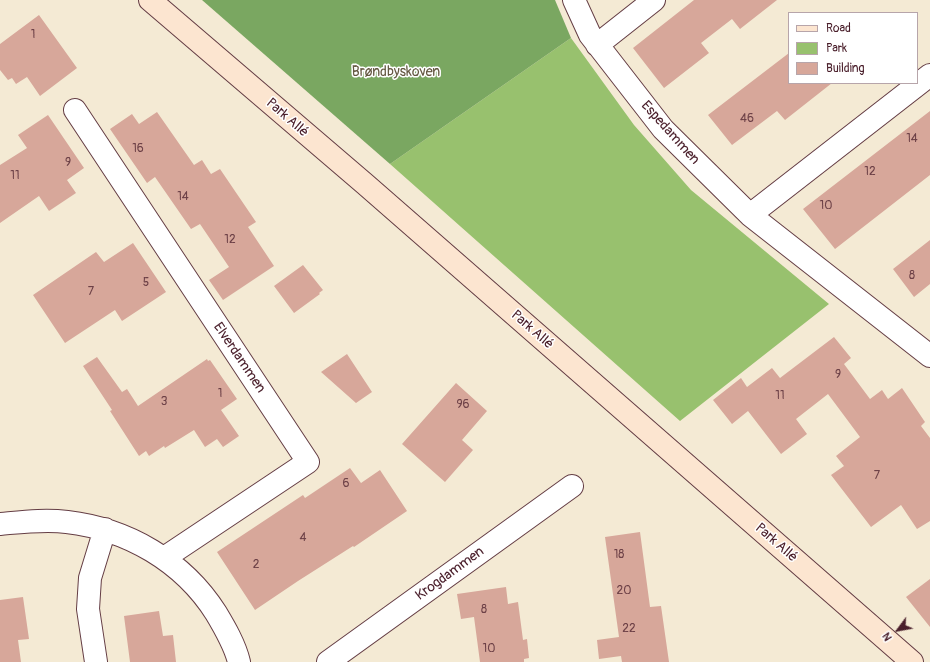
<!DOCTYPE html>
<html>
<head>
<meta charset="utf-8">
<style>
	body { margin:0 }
	#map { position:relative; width:930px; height:662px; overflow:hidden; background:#f4ead4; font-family:Pangolin,sans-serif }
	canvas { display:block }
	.legend { position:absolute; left:788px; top:12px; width:130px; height:72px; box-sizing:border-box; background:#fff; border:1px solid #b7a5aa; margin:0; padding:5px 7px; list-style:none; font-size:12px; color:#4a1f2b }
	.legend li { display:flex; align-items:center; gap:8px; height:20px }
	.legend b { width:20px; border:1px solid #b7a5aa }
	.north { position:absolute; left:878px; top:610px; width:40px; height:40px; -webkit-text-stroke:3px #fff; paint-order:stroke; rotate:238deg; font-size:11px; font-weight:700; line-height:16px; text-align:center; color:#4a1f2b }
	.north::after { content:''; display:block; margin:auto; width:14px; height:18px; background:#4a1f2b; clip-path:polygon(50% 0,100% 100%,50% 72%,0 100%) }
</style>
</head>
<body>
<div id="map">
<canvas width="930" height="662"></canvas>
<ul class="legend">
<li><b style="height:5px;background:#fce5d0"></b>Road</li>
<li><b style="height:11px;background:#98c16e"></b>Park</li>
<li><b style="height:11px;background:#d7a79a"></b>Building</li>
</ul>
<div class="north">N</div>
</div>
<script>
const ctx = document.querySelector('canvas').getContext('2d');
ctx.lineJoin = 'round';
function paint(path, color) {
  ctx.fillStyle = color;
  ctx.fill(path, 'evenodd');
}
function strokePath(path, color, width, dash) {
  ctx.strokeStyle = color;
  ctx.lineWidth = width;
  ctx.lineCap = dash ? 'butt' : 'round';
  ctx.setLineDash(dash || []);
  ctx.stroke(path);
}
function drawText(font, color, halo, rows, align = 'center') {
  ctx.font = font + ' Pangolin,sans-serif';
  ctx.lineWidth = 3;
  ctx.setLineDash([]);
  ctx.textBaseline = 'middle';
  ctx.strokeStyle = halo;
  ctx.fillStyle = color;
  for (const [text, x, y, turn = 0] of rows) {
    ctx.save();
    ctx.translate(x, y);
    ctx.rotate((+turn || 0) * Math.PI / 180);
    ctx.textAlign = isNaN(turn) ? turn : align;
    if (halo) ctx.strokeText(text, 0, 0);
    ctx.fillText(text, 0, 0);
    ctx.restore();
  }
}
paint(new Path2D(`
	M571,38L634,125L691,190L829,304L680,421L390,164Z`), '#98c16e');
paint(new Path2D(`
	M202,0H555L571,38L390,164Z`), '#7aa761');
paint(new Path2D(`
	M694,0H777L740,29L732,19L701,43L709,53L664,88L633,48Z
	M39,15L77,68L40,96L27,77L16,84L12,78L8,80L0,70V44Z
	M789,53V83H832L785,120L777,111L732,145L708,115Z
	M930,111V175L835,249L803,209Z
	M157,112L194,165L202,160L211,174L220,169L256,222L248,227L274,266L223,300L209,280L229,267L200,224L191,229L155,177L147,183L110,129L132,114L139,124Z
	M48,115L84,168L67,180L76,193L49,211L39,196L0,223V165L27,148L18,135Z
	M930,240V284L914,297L893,269Z
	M133,243L166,292L122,321L115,310L65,343L33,295L96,252L104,262Z
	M303,265L323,290L319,293L320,294L294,313L274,286Z
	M834,337L851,358L844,364L870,399L882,390L888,399L902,388L925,422L921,426L930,438V521L917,529L901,505L871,527L831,475L844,466L836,456L860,437L828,394L796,419L807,434L781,454L748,411L732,424L713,400L741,378L747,387L772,368L780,378Z
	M347,354L372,392L356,403L321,372Z
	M97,357L122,392L127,389L138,406L207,359L208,361L210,360L237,399L221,410L239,436L223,447L217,439L205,447L194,430L165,448L164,446L149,456L146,451L139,456L110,411L112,410L83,366Z
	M456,383L487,411L462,440L473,450L445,482L402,444Z
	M350,468L361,483L380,470L407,511L354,547L353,546L298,581L255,610L217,552L303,495L305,498Z
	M640,532L650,607L661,606L669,662H622L621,656L599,659L597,640L619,637L605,537Z
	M930,579V627L906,597Z
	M506,587L508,604L518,602L523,640L527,639L529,658L524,659V662H480L474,617L461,619L457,594Z
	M23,597L29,639L18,640L21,662H0V600Z
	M159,611L163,636L173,635L176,662H130L124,616Z`), '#d7a79a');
const street = new Path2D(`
	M574,0L590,35L663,129L750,215L930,356
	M597,45L654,0
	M75,110L308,462L164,558
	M750,215L930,75
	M0,524C22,522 45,519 67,522C127,529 183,561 216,613C225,628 235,645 239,662
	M96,662L88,609L90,578L105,529
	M328,662L572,486`);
const secondary = new Path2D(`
	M150,0L365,184L912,662`);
strokePath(street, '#643d44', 24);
strokePath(secondary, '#643d44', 24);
strokePath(street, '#fff', 22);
strokePath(secondary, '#fce5d0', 22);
drawText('12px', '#6d4147', null, [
	["1",33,35],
	["46",747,119],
	["14",912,139],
	["16",138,149],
	["9",68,163],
	["12",870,172],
	["11",15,176],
	["14",183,197],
	["10",826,206],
	["12",230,240],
	["8",912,276],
	["5",146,283],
	["7",91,292],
	["9",838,375],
	["1",220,394],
	["11",780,396],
	["3",164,402],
	["96",463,405],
	["7",877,476],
	["6",346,484],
	["4",303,538],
	["18",619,555],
	["2",256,565],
	["20",624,591],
	["8",484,610],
	["22",629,629],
	["10",489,649]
]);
drawText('14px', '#655842', '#fff', [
	["Brøndbyskoven",396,72]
]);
drawText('14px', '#4a1f2b', '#fff', [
	["Park Allé",287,118,41],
	["Espedammen",670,133,48],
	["Park Allé",532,330,41],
	["Elverdammen",239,358,56],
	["Park Allé",776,543,41],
	["Krogdammen",450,574,-36]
]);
</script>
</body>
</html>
